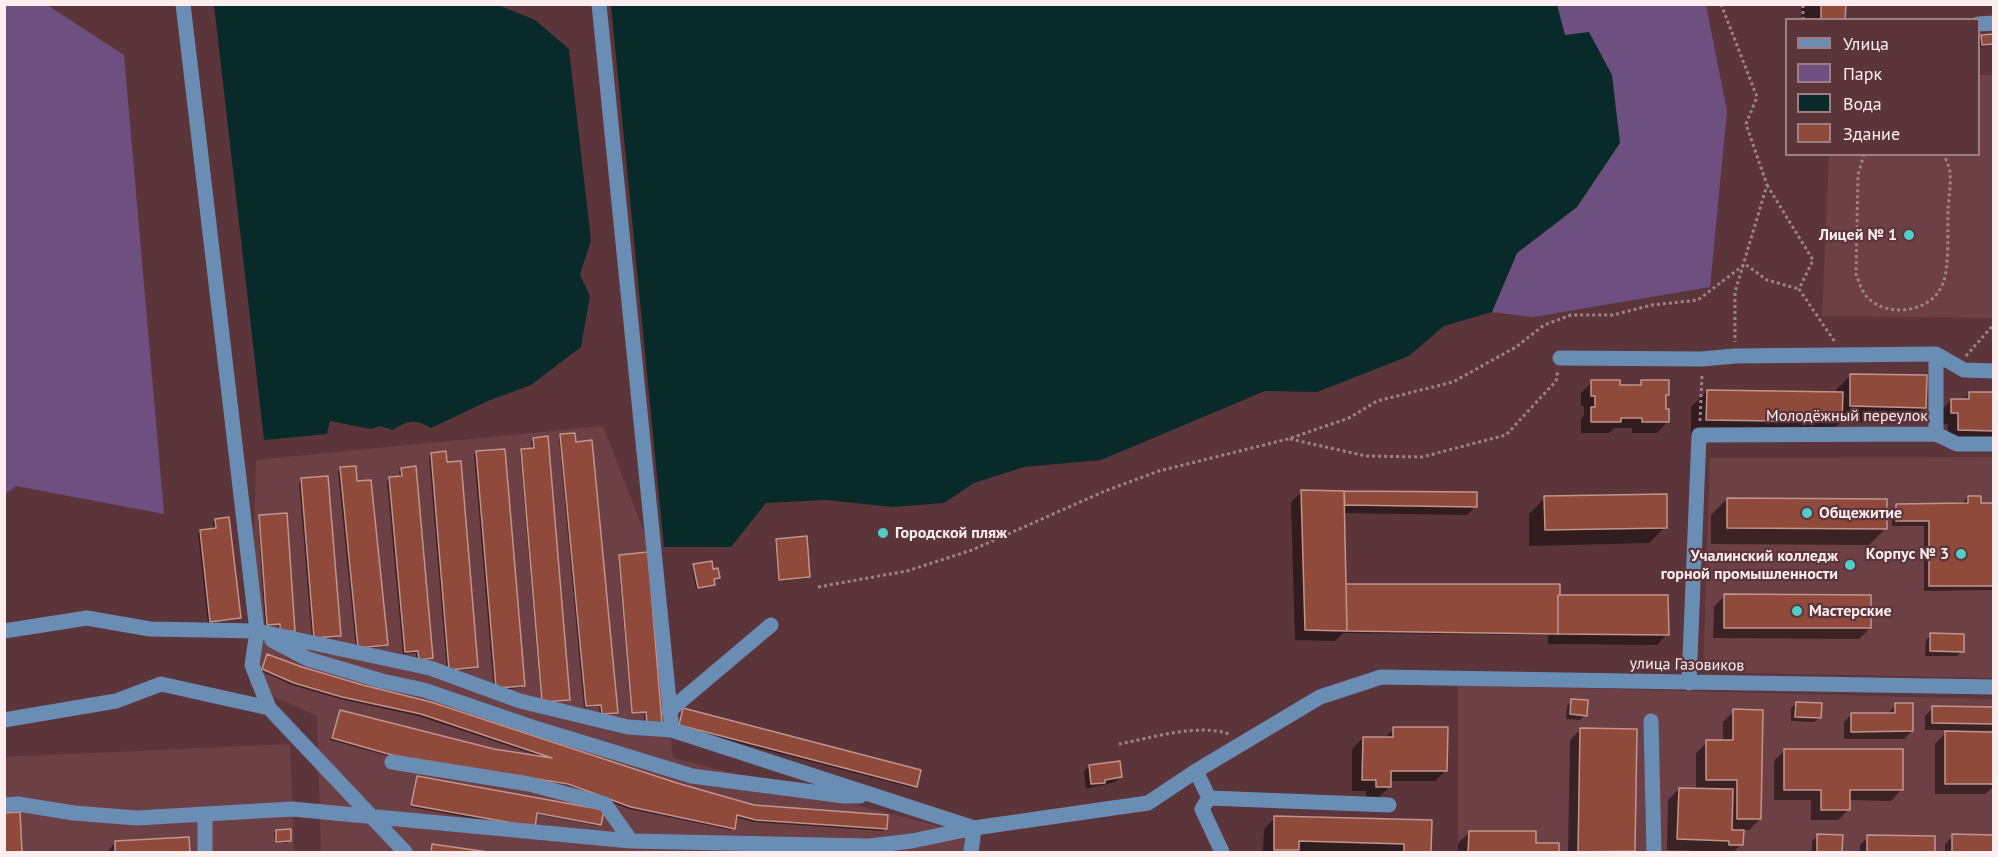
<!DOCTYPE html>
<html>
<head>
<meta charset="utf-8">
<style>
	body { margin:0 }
	#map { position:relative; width:1998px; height:857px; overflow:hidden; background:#5c353a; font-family:"PT Sans",sans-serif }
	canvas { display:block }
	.frame { position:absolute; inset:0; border:6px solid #fdedef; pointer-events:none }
	.legend { position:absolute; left:1785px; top:18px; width:195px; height:138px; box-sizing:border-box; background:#5c353a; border:2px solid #9c7f82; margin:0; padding:8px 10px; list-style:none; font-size:18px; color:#fdedef }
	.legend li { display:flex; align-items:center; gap:12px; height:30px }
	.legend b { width:30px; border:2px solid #9c7f82 }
</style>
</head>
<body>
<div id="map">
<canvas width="1998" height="857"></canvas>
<div class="frame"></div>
<ul class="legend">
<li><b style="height:8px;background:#6a8db4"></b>Улица</li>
<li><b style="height:16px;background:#6e5080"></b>Парк</li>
<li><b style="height:16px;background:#082b2a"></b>Вода</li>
<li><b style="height:16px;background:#904a3c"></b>Здание</li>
</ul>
</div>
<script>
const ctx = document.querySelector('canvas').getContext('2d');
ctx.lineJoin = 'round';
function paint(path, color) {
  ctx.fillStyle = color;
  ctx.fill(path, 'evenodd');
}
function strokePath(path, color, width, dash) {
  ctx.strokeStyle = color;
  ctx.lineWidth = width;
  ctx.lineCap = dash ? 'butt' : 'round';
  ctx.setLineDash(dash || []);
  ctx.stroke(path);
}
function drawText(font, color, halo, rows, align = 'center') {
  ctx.font = font + ' "PT Sans",sans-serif';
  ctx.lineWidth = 4.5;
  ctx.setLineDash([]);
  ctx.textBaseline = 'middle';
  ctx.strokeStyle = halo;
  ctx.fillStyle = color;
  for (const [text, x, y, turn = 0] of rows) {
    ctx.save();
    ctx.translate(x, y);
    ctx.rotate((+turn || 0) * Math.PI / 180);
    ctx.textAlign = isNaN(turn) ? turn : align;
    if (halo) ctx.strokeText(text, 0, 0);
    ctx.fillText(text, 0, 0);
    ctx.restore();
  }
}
paint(new Path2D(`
	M1979,75H1993V318L1822,316L1829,155L1978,154Z
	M603,426L651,550L673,758L981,837L980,852H321L317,716L250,686L256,460Z
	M1993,457V678L1703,672L1710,458Z
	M1458,685L1993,699V852H1458Z
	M290,744L294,852H5L4,757Z`), '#6d4046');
paint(new Path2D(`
	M5,4L47,5L124,55L164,514L16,486L5,494Z
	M1557,5H1706L1727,111L1710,287L1533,317L1492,312L1517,253L1577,207L1565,35Z`), '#6e5080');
paint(new Path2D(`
	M214,5H498L535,20L569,49L591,240L580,275L590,296L581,347L531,385L488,401L431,428C415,419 408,420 393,430L380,426L371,429L330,421L327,434L264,440Z
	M611,5H1557L1565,35L1589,32L1612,75L1620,143L1577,207L1517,253L1492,312L1444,326L1409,356L1317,392L1265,391L1101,460L1024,467L974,483L944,503L892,507L826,500L766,503L731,547H664Z`), '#082b2a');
paint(new Path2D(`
	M1801,4H1844V20H1801Z
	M1982,36H1994V45L1980,47V39Z
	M1851,375L1924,407L1908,423L1841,422L1824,438L1691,435V407L1707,391L1835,394V391Z
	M1592,382L1618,386H1637L1642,382L1667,394L1664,397L1667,422L1657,433H1632V428H1614L1609,433H1581V419L1584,415V406H1581V393Z
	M1970,394H1994V435L1987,441H1947L1948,424H1941V411L1951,400H1963Z
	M561,436L616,712L614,714L600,716L599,706L584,708L559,438Z
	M534,439L568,699L566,701L541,703L520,453L522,451L532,450L531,441Z
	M476,452L523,686L521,688L494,690L474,455Z
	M431,454L476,667L474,669L447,671L429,456Z
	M340,469L386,644L384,647L356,649L338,471Z
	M402,469L432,658L429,660L417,661L416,653L403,654L387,481L389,479L400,478L399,471Z
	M302,480L339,636L337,638L312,640L299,482Z
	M1302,492L1476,493L1475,507L1467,515L1343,513L1344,585L1559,586L1557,596L1667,634L1657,645L1548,644V635L1343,633L1335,641L1295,640L1291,502Z
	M1968,497L1979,505H1994V590L1924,591V526H1892V511L1897,505H1963V502Z
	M1545,498L1665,527L1649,543L1529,546V514Z
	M1727,499L1886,528L1869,545L1711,544V515Z
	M260,516L294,630L278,633V625L265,626L258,518Z
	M215,520L239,618L237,620L208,623L198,533L200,531L214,530L213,522Z
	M777,540L808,577L806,579L778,581L775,542Z
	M620,556L660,722L645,726L644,713L631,714L618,558Z
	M694,565L712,571L718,577L713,580L714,584L712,586L696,589L692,567Z
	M1724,596L1870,628L1859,639L1713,638L1714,607Z
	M1931,635L1962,651L1957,656H1925L1926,640Z
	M268,656L301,668L677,784L754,806L885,828L883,831L753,822L735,817L733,828L731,830L629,809L566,785L396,758L330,740L340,712L494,750L533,756V754L418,716L340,699L292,685L261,671Z
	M1572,701L1585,715L1580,720L1566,719L1567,706Z
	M1797,703L1820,717L1814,722L1791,721V708Z
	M1896,705L1912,731L1904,739H1844V722L1852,714H1887Z
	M1933,708L1994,709V786L1985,794H1935V744L1948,730H1925V716Z
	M683,710L915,786L913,788L677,727Z
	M1734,711L1760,819L1749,830H1742V844L1733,852L1667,850L1668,800L1679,789H1696V753L1707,742H1723V722Z
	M1394,729L1446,770L1435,781H1389V787L1378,798L1366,797V791H1352V749L1363,738H1384Z
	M1581,729L1634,851L1632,852H1568L1570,740Z
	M1785,750L1901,790L1891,801L1849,800V809L1838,820H1811V800H1774V761Z
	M1089,766L1121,777L1115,782L1086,789L1084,771Z
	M418,778L600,824L598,826L535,814L531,829L410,807L415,780Z
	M1275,818L1430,822V852H1263L1264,829Z
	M276,831L290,840L287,843H275L274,833Z
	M1469,833L1534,845H1558V852H1458V843Z
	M1818,836H1841V852H1812V841Z
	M1953,836L1994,837V852H1945V844Z
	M1868,837L1933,838V852H1860V845Z
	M188,838V852H107L115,843Z
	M433,846L477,852H430Z`), '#0007');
const building = new Path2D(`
	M1816,4H1846L1845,20H1821V5Z
	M1994,34V44L1982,45L1981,35Z
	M1850,374L1927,375L1926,408L1850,406Z
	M1591,380H1620V385H1641V380H1669V395H1666V409H1669V422H1642V418H1621V422H1591V407H1595V396H1591Z
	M1707,390L1843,392L1842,422L1706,420Z
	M1969,392H1994V431L1958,430V413H1951V399H1969Z
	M575,433L576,442L592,440L618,713L602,714L601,705L586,706L560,434Z
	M548,436L570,700L542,702L521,449L534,448L533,438Z
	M505,449L525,686L496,688L476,451Z
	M446,451L447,462L461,461L478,667L449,670L431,453Z
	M356,466L357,481L371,480L388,645L358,648L340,467Z
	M416,466L433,658L419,660L418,651L405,652L389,477L402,476L401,468Z
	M328,476L341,636L314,638L301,478Z
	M1301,490L1344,491L1347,631L1305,630Z
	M1344,491L1477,492V507L1345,505Z
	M1667,494V528L1545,530L1544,496Z
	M1968,496H1981V503H1994V586H1929V521H1896V504L1968,503Z
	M1727,498L1887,499V529L1727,528Z
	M287,513L295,631L280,632V624L267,625L259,515Z
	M229,517L241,618L210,622L200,530L216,528L215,519Z
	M807,536L810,577L779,580L776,539Z
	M648,552L662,723L647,724L646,712L632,713L619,555Z
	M712,561L713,569L718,568L720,578L714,579L715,585L698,588L693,564Z
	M1346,584H1560V595H1558V634L1347,631Z
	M1724,594L1871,595V628H1724Z
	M1558,595H1668L1669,635L1558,634Z
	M1930,633L1964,634V652L1930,651Z
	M267,654L302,667L363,685L431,702L677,783L754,805L888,815L887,829L756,820L737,815L735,829L631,807L568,784L399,757L332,738L340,710L494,749L552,758L421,714L342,697L294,683L262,669Z
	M1571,699L1588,700L1587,716L1570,714Z
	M1796,702L1822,703L1821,718L1795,717Z
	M1895,703H1913V731L1851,732V713H1895Z
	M1932,706L1994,707V724L1932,723Z
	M683,708L921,770L917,787L679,725Z
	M1733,709L1763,710L1761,819H1737V780H1706V740H1733Z
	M1393,727H1448L1447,771H1391V787H1376V780H1362L1363,737H1393Z
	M1580,728L1637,729L1635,851L1578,852Z
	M1945,731L1994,732V784H1945Z
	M1784,749H1903V790H1850V810H1821V790H1784Z
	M1120,761L1122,777L1105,780V783L1091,784L1089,765Z
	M417,776L604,810L601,825L537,813L535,827L411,805Z
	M1679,788L1733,789L1732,830H1744L1743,845H1729V841L1677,839Z
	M20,812L22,852H4V813Z
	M1274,816L1432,820L1431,852H1404V844L1299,841V850H1274Z
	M291,829V841L276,842V830Z
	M1469,831H1536V843H1559V852H1468Z
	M1817,834L1843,835L1842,852H1817Z
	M1952,834L1994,835V852H1952Z
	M1867,835L1935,836V852H1867Z
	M189,837L190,852H115V841Z
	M432,844L488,852H431Z`);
paint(building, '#904a3c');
strokePath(building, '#c2958b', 1.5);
strokePath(new Path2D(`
	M1721,4L1757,97L1746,124L1767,185L1735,292V342
	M1803,20V4
	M1864,154L1858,175L1856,274C1859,282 1862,293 1869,299C1890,318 1933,312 1943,283C1950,266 1947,228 1948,209C1949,197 1951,184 1950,172C1949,166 1946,160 1944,154
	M1767,185L1813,260L1799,289L1835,342
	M1966,356L1994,324
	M1700,421L1702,374
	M1290,439L1366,456L1422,457L1506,435L1556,381L1558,370
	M818,587L907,571L972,550L1105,491L1159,471L1288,439L1349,418L1377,401L1453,382L1516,347L1544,325L1571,315H1613L1652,305L1698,300L1745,264L1767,280L1799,289
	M1119,744C1151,738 1198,723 1229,734`), '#9e8185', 3, [3, 3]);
strokePath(new Path2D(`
	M183,4L257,631L430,668L520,701L628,727L672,730L974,828L1148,803L1196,771L1320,697L1381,677L1994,687
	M599,4L672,730
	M1978,24L1994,23
	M1936,354V434
	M1560,358L1702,359L1735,356L1936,354L1964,370L1994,371
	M4,631L87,618L150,629L257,631L252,665L269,708L405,852
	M272,640L308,659L382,681L424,690L538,729L692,776L844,796H860
	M1689,683L1699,435L1936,434L1957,444H1994
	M669,711L771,625
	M4,720L116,701L161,684L269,708
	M1651,721L1654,852
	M392,762L529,784L605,804L631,841
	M1196,771L1209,798L1389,805
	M1209,798L1202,809L1222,852
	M4,805L18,804L74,813L137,818L292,809L631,841L869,846L912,841L974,828L971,852
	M205,852V814`), '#6a8db4', 15);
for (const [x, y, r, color] of [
	[1909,235,6,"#53cdc9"],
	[1807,513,6,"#53cdc9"],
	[883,533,6,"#53cdc9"],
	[1961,554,6,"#53cdc9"],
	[1850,565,6,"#53cdc9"],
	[1797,611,6,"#53cdc9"]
]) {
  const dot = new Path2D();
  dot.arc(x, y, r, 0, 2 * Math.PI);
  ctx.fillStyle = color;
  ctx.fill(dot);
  strokePath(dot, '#5c353a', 2);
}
drawText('bold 16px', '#fdedef', '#5c353a', [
	["Лицей № 1",1897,235],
	["Общежитие",1819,513,"left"],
	["Городской пляж",895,533,"left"],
	["Корпус № 3",1949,554],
	["Учалинский колледж",1838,556],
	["горной промышленности",1838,574],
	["Мастерские",1809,611,"left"]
], 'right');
drawText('16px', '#fdedef', '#5c353a', [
	["Молодёжный переулок",1847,416],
	["улица Газовиков",1687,665,1]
]);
</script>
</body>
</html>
